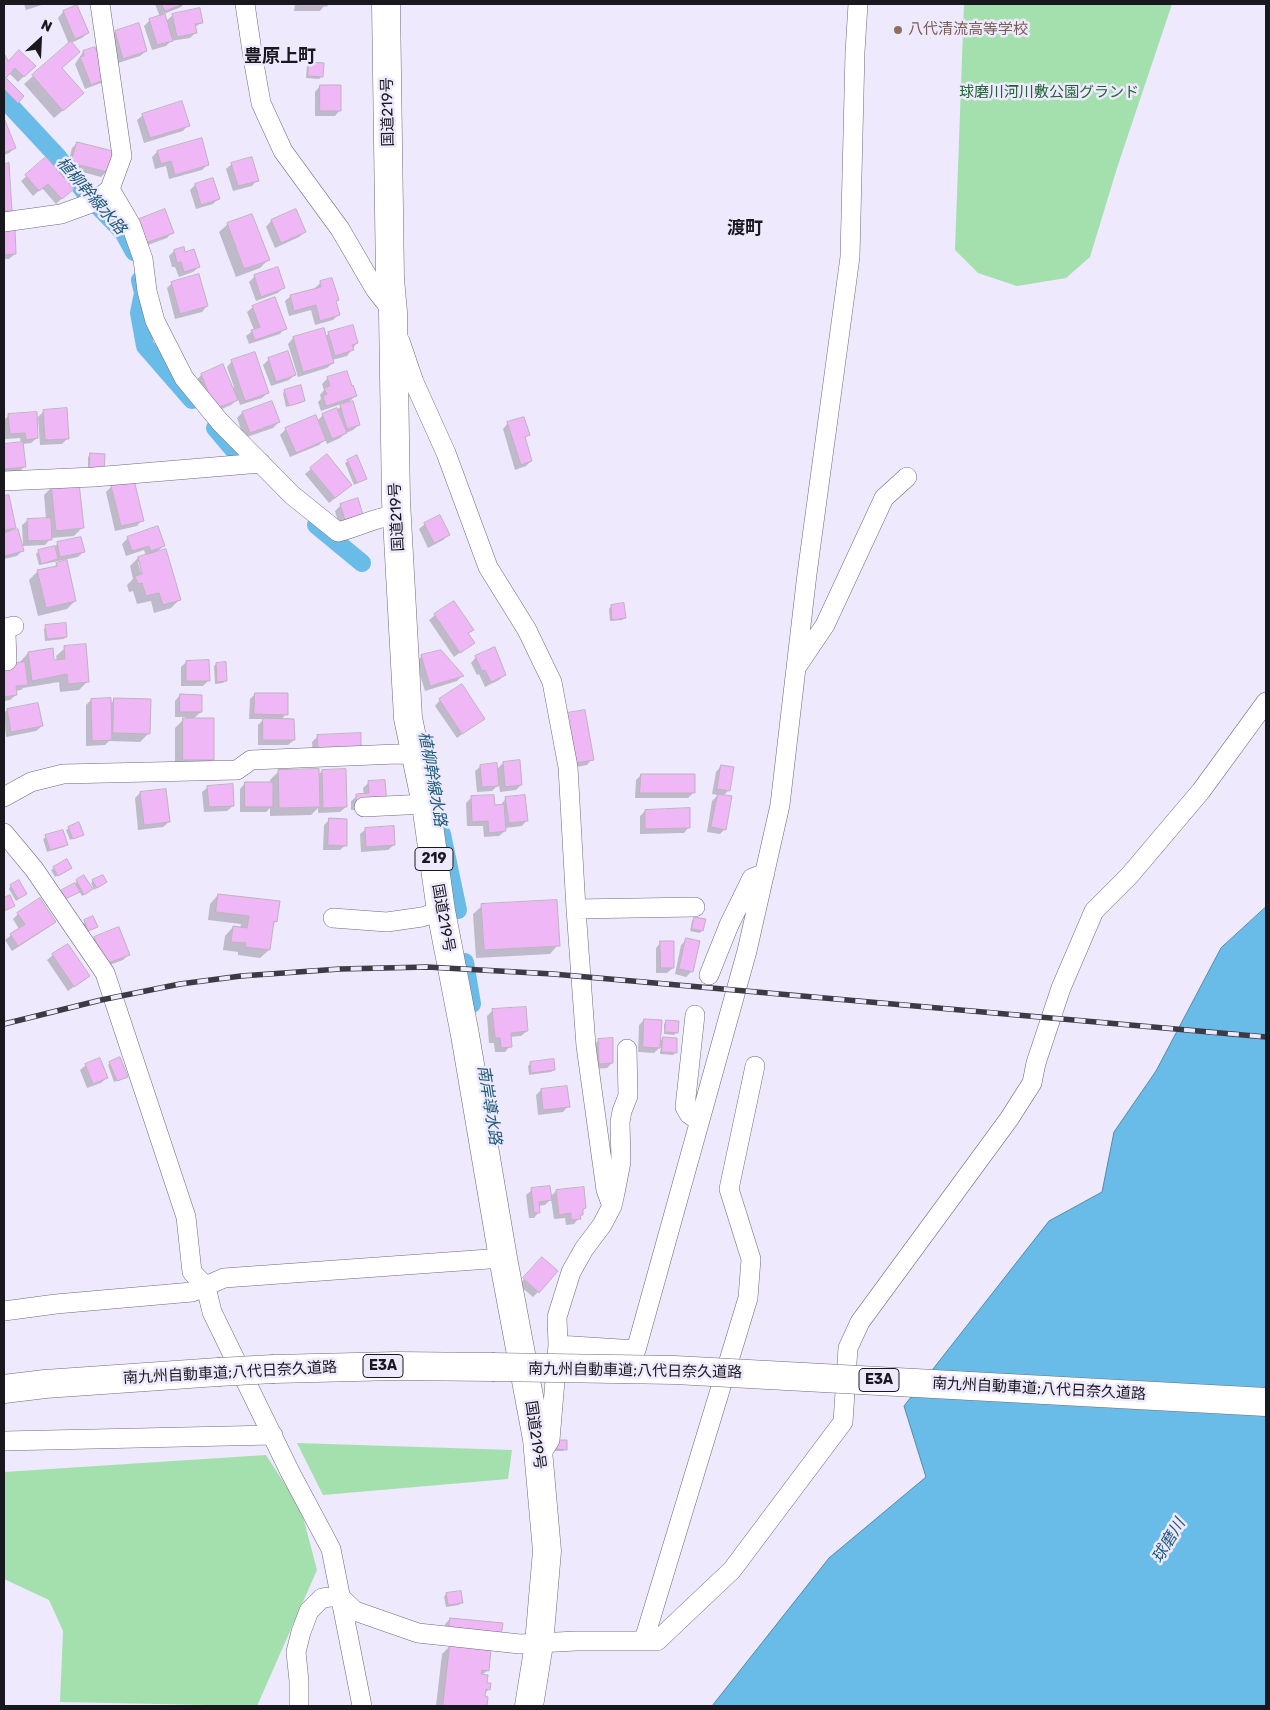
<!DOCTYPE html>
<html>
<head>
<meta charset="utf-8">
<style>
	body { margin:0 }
	#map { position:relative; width:1270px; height:1710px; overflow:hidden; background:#eee9fc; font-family:Rubik,sans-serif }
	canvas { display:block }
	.frame { position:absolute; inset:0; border:5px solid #19181e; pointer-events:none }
	.north { position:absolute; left:15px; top:15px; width:50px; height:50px; -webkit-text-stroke:4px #eee9fc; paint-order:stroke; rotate:25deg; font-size:14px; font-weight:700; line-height:20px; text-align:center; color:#19181e }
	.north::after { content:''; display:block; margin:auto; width:18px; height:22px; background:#19181e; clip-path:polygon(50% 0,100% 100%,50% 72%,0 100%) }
</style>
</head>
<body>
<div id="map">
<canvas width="1270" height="1710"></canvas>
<div class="frame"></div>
<div class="north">N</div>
</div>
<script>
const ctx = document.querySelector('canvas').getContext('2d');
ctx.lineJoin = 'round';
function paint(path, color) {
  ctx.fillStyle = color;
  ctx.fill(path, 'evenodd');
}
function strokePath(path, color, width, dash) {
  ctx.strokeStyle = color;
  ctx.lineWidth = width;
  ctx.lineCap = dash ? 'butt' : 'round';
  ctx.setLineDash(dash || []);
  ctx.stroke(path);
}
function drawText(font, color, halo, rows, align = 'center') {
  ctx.font = font + ' Rubik,"Noto Sans JP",sans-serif';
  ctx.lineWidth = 5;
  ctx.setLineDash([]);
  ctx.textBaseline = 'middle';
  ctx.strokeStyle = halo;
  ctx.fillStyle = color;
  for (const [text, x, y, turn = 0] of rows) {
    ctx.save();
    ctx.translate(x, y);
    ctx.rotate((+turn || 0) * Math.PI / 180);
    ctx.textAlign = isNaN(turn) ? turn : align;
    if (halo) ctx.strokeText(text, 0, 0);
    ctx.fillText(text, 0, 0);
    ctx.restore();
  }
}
paint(new Path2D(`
	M964,4H1172L1117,168L1090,257L1066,278L1017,286L978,273L955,250Z
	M297,1443L512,1450L508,1479L323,1495Z
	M266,1455L301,1509L317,1570L257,1706L60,1702L63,1631L49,1600L4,1579V1472Z`), '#a4dfae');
const water = new Path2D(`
	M1266,907V1706H712L829,1558L926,1477L904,1406L1049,1221L1102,1192L1114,1132L1156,1071L1221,948Z`);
paint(water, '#6abce8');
strokePath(water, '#528bab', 1);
paint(new Path2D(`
	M24,4H45L26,10Z
	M155,4H184L181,7L164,14L166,21L173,15L202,22L194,28L195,33L190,38L171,41L166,46L152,50L144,26L150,20L160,17Z
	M295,4H325V5L320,11H294Z
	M77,7L88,33L82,38L71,43L61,68L74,101L54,118L24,84L69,44L58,18L63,12Z
	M115,32L146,51L140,56L118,63L110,37Z
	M83,52L106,78L101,83L85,89L75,64Z
	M5,57L8,63L34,66L18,82L9,73L4,78L23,96L11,107L4,100V58Z
	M309,63L322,76L319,79L306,78L307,65Z
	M320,86L340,110L335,116H315V92Z
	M143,115L188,125L183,131L144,143L137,120Z
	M4,121L15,148L9,153L4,155Z
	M77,143L107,171L101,177L67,168L72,148Z
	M157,152L208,164L202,170L169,179L166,166L155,169L152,157Z
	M46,159L67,194L56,204L42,188L33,196L21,181Z
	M232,164L257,180L252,186L233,191L226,169Z
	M4,165H8L11,210L4,217Z
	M195,185L219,198L213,204L196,209L190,190Z
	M295,211L305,232L299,237L275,248L266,227L271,221Z
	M228,224L268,260L260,268L236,277L219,232Z
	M129,227L172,232L167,238L137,249Z
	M4,230L15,254L9,259H4Z
	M174,251L199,267L193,272L179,277L175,267H172L169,256Z
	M277,268L284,287L278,293L256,301L249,282L254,277Z
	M321,282L338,299L335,302L338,315L333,320L315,325L311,310L289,316L285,301L291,296L316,290L315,288Z
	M172,283L207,306L202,312L175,319L167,288Z
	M253,307L285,328L280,334L249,344L246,336L254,330L247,312Z
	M329,333L357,343L347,356L332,360L333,363L327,368L298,377L288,344L293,338L325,337Z
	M269,359L295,375L289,380L271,386L263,365Z
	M232,361L268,392L262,398L240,405L238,399L231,405L210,414L196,381L201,375L223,366L232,388L234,387L227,367Z
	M328,378L356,395L350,401L321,411L318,402L321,399L320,395L324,390L322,384Z
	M285,391L304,401L301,403L286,407L283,393Z
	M341,406L359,425L353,430L346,433L340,438L327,444L325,439L319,445L290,457L280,435L286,429L317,421L323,415L336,411Z
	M44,411L68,438L62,444L40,445L38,417Z
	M242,413L279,422L273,428L244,438L237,418Z
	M9,415L37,438L31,443L23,444L25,466L16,475L4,476V445L21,443L20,438L5,439L4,420Z
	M508,423L528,435L524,439L531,461L526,466L515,470L503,429Z
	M90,455H104L88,475V457Z
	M326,456L345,490L329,503L305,474Z
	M356,457L366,479L354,485L345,463Z
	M133,482L142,520L137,526L115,531L106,492L111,487Z
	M52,487L82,528L74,536L51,538L45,545L23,546L22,525L28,520L46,519L44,495Z
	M8,496L15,527L9,533L22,551L17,556L4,559V497Z
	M341,505L362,515L339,525L335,511Z
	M425,524L448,535L443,540L428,548L419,529Z
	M128,538L163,546L156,553L180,599L171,608L154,613L151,601L137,604L133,591L129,592L127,585L133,579L130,566L138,558L146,556L144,550L126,556L122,544ZM138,562H140L145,579L143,580Z
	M58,543L83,552L78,557L39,565L36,554L38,552L53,548Z
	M57,564L75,601L67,609L38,616L29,580L38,571L53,568Z
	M611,606L625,618L622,620L610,621L609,609Z
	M435,615L472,630L467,635L473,643L454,657L429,620Z
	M46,626L66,636L64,639L45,641L44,629Z
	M65,648L88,681L79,690L60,692L59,682L23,688L21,690L15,691L16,695L10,700L4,701V669L20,664V662L28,653L52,649L53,662L57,661L56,656Z
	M422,656L462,676L457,681L425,691L416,662Z
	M476,657L505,675L499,680L485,687L479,674L477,675L471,663Z
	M186,662L208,681L203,686H181V667Z
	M216,664L225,681L223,683L215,684L214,666Z
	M255,694L286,714L281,720L294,740L288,745H258V725L264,719H249L250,699Z
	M180,695L201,712L193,719L213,759L205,768H175V728L186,717H175V701Z
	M115,699L149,733L140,742L109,741L105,745L86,746V705L91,700L110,704Z
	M440,700L483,718L457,738L435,706Z
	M7,710L42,726L36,731L6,737L4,713Z
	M562,720L592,759L587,765L571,768Z
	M360,734L313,755L312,742L318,736Z
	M518,762L521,785L516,790L500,792L499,784L492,791L477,792L475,771L481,766L496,770L503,763Z
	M721,766L728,791L723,796L725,829L720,834L707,832L712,801L718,795L712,794L716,772Z
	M322,771L346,807L340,812L318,813V808L311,815L270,816V808L266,812H240V789L245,783H270V780L278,772L318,775Z
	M641,775L693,793L688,798H635L636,780Z
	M369,782L381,809L351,810V801L357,796L364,795L363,788Z
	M208,787L233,806L227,811L204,812L202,792Z
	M140,793L169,822L163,827L138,830L135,798Z
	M493,797V806L501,805L506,798L527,820L522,826L505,828V831L499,836L484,837L483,826H467L466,803L471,798Z
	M645,811L689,827L684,833L640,834V816Z
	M329,820L346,845L340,850H323L324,825Z
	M78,824L83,834L70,840L66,830Z
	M366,829L394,845L388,850L361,852L360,834Z
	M46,837L66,844L64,847L47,852L43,839Z
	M67,861L71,868L55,877L51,870Z
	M84,877L89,892L82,896L79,891L62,901L74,884Z
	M93,881L106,882L94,890L91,883Z
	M11,886L26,894L16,901L9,889Z
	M218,895L276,921L272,926L269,950L260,958L238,955V952L223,950L225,936L233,927L240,928L241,924L208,920L210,904Z
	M482,906L558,945L550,954L476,958L473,914Z
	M18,914L55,921L49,927L12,951L5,940L19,929L13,919Z
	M93,918L96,926L86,932L82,924Z
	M695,918L702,930L700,933L690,931L692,921Z
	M95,938L129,954L123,960L99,969L89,943Z
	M687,939L692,971L686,977L675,974L681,945Z
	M661,942L673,968L667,973H656V948Z
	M53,955L88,976L68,991L47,960Z
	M493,1010L527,1031L521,1036L510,1037V1046L505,1052H495L494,1043H489L487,1016Z
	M644,1020L659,1042L663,1038L675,1053L673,1055L660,1054L661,1046L654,1053L638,1052L639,1025Z
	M667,1021L677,1032L674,1035L664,1034V1024Z
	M599,1040L612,1063L607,1068L594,1069L593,1046Z
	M110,1063L126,1077L114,1082L108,1065Z
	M531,1063L554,1070L551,1072L529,1075L528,1066Z
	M86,1065L106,1078L101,1083L87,1088L80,1070Z
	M541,1090L568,1106L563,1112L538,1115L536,1095Z
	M532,1190L550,1197L556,1191L585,1208L582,1211V1214L579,1218L574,1224L566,1225L565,1218L554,1219L551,1199L545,1205L538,1206L539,1212L534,1218H529L526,1195Z
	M537,1264L538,1292L533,1297L519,1285Z
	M555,1444L566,1449L563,1451H555Z
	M446,1594L461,1602L459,1605L446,1607L444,1597Z
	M450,1619L501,1624L444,1637L445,1624Z
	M450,1646L488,1670L482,1675L489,1689L484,1694V1697L487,1698L486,1706H436L442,1654Z`), '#0003');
strokePath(new Path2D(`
	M4,99L58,157L86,194L123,232L134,252
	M140,280L143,293L139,313L145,346L192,400
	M215,428L237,454
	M316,525L362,563
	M442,834L458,910
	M465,962L472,1004`), '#6abce8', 18);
const building = new Path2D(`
	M162,4H184L165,11Z
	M299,4H327V6H299Z
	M77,5L89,33L75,39L63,11Z
	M200,8L203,23L195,24L197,33L177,37L172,14Z
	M165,14L173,41L157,45L149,19Z
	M139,23L147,51L123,59L115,31Z
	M71,41L80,52L62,68L84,93L63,111L32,75Z
	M95,47L108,78L91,85L80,57L84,56L83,51Z
	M19,50L36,66L24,77L15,68L6,78L24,96L18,103L4,89V56L5,55L8,61Z
	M309,62L324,63L323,77L308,76Z
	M320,85H341V111H320Z
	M182,101L190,126L150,138L142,114Z
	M4,118L16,148L4,153Z
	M202,138L209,165L175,175L171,161L161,164L157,151Z
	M77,142L113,151L108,172L71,163Z
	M46,157L74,189L62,199L48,184L39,191L25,175Z
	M252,157L259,181L238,186L231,163Z
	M9,163L12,211H4V164Z
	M213,178L220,199L201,205L195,184Z
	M165,209L174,233L142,244L134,221Z
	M296,209L306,232L281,243L271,220Z
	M252,214L270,260L244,269L227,223Z
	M4,229H15L16,254L4,255Z
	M184,247L185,252L194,249L200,267L184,272L181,262L177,263L174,250Z
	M278,267L285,288L261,297L254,275Z
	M199,274L208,306L180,314L171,282Z
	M332,278L339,300L336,301L340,315L320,321L316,305L294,311L290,295L321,287L320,281Z
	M275,297L287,329L255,340L251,330L260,327L252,306Z
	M353,325L358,343L352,345L354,350L335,356L328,332Z
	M324,328L334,363L303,372L293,337Z
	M288,351L296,375L276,382L268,358Z
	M255,352L269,393L245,401L231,360Z
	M223,364L238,400L215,409L201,374Z
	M347,371L352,386L353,385L357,396L326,406L323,396L327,394L324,388L330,386L327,377Z
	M301,385L305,401L289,406L284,390Z
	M272,401L280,422L250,433L242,412Z
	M353,401L360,425L347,429L340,405Z
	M67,408L69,439L45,440L43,410Z
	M337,408L347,433L332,439L322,414Z
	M37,412L38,438L26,440L25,433L10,434L8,414Z
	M316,415L326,440L296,453L285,428Z
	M524,417L530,435L525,437L532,461L521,465L507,422Z
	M23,442L26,467L4,469V444Z
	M90,453L105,454L104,474L90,473Z
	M327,454L352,485L335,498L310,468Z
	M357,455L367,479L357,483L347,460Z
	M134,480L144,521L121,526L111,486Z
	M79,483L84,528L56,531L51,485Z
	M9,495L16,528L4,530V496Z
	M358,498L363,515L345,520L340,504Z
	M440,515L450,535L434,543L424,523Z
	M51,518L52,540L28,541L27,519Z
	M158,526L165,546L151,551L149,546L132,551L127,537Z
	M18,529L24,551L4,556V533Z
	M81,537L85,552L60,557L57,542Z
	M55,546L58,559L41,564L38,550Z
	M166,549L181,600L163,605L159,593L146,596L142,583L138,584L135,576L142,574L138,557Z
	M67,560L76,601L46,608L37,570L57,566L56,563Z
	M454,601L474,630L468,633L475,643L460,653L434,614Z
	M624,603L626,618L612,620L611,605Z
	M66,623L67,637L47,639L45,625Z
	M86,644L89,682L68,684L67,674L32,681L28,652L53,648L54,660L65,659L64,646Z
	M495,647L506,675L491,682L485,670L482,671L475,656Z
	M441,650L464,676L430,686L421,655Z
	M209,660L210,681H186V661Z
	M25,662L28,685L16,686L17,695L4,697V668L6,664Z
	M226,662L227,681L217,682L216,663Z
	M462,684L485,719L462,734L439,699Z
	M255,693H288V715L254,714Z
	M180,694L202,695V712H180Z
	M111,698L112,740L92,741L91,699Z
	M114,698L151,699L150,734L113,733Z
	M38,703L43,726L11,732L7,709Z
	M585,710L594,760L577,763L567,713Z
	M183,718H214V760H183Z
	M263,718L294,719L295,740H263Z
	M361,733V750H318L317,735Z
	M520,760L522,785L505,787L503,762Z
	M497,763L499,786L482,787L480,765Z
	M721,765L734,767L730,791L717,789Z
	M319,769L320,807L279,808L278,770Z
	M346,769L347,807L323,808L322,770Z
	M641,774H695V793H640Z
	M385,780L387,804L356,805V794L369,793L368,781Z
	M245,782H273V807H245Z
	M233,784L234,806L209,807L207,786Z
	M166,789L170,822L144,825L140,792Z
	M718,794L732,796L726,830L711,827Z
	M494,795L495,805L504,804L506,831L489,833L488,821L472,822L471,796Z
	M525,795L528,821L509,823L505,797Z
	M690,808V828L645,829V810Z
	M329,818L347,819V846L328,845Z
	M79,822L84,835L73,839L68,827Z
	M394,826L395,845L366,847L365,828Z
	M63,830L68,845L50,850L45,835Z
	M67,859L72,868L58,876L53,867Z
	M84,875L93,889L84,895L76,880Z
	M103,875L107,882L97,888L92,880Z
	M19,880L27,894L18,899L10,885Z
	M75,883L80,892L65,899L60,891Z
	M218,894L280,901L277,922L274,921L270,950L245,947L246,943L231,942L233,926L247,928L249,916L216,912Z
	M10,895L15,906L4,911V898Z
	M40,898L56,922L18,946L10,934L25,924L17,913Z
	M557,900L560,946L484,950L481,904Z
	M93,916L98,927L88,931L84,920Z
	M694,917L706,919L703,931L692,929Z
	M119,927L130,955L105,964L94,937Z
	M686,938L700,941L693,972L679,969Z
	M660,941H674V968H661Z
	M68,944L90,976L74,987L52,954Z
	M526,1007L528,1031L511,1033L512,1047L501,1048L500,1038H495L492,1009Z
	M644,1019L662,1020L660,1048L643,1047Z
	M666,1020L679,1021L678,1033L665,1032Z
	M663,1037L677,1038V1053L662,1052Z
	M613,1038V1063L599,1064L598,1039Z
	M120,1057L128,1077L117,1081L109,1062Z
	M100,1058L108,1078L93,1084L85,1064Z
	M554,1059L555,1070L531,1073L530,1062Z
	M567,1086L570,1107L543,1110L541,1089Z
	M550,1186L552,1200L539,1202L540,1213H534L531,1188Z
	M584,1187L586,1208L583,1209V1215H580L581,1219L571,1220V1213L559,1215L556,1190Z
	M542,1257L558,1271L539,1293L523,1278Z
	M557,1440H567V1450L557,1449Z
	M461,1591L463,1603L448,1605L446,1593Z
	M450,1618L503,1623L501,1637L449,1632Z
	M450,1644L491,1649L489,1671L482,1670L481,1674L488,1675L487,1683H491L490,1690L486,1689L485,1696L488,1697L487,1706H443Z`);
paint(building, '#efb7f5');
strokePath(building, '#bfb2c0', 1);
const minor = new Path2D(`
	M245,4L253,58L261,103L283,151L340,229L375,289L393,312
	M110,189L131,225L143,259L147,291L155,321L184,378L220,422L292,495L338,532C358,527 376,517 396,515
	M4,222L61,214L94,202L110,189L122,156L100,4
	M400,341L414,382L446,453L488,567L527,630L552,682L568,767L576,909L586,1046L606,1190L612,1206
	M4,481L94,477L261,463
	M4,661H7L6,634L9,627L14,626
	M798,665L825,625L884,498L907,477
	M4,797L31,782L63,774L237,770L251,760L397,754L416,755
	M364,807L426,804
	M4,833L34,869L105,973L186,1217L192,1272L206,1287L212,1312L290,1472L331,1549L362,1706
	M576,909L695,907
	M333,918L387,922L422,917L441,911
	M709,975L729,925L752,878L765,873
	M695,1015L685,1107L689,1114L699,1121
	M4,1311L56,1304L192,1292L224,1278L503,1258
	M558,1345L636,1350L747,951L780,805L807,574L850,257L855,52L858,4
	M4,1441L273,1435
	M539,1457L550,1440L558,1345L557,1317L571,1272L584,1249L602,1225L612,1206L615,1193L621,1162L620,1122L622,1111L628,1096L627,1049
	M339,1596L355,1611L418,1633L520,1644L576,1641H657L732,1570L843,1422L848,1348L860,1322L1009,1119L1032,1083L1036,1063L1061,988L1094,911L1129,876L1201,791L1266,702
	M644,1640L748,1298L751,1259L729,1189L755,1066
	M299,1706V1681L296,1652L301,1632L309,1611L322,1598L339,1596`);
const trunk = new Path2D(`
	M386,4L390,279L393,312L396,501L408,718L426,804L441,911L465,1035L503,1258L537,1439L547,1551L539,1644L529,1706`);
const motorway = new Path2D(`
	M274,1369L397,1366L492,1367
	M4,1389L45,1384L218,1372`);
strokePath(minor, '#6d6a7a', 20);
strokePath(trunk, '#6d6a7a', 29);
strokePath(motorway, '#6d6a7a', 29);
strokePath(minor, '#fff', 19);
strokePath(trunk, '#fff', 28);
strokePath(motorway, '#fff', 28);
const rail = new Path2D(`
	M4,1024L101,1000L180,984L241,976L340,969L427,967L553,974L1266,1037`);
strokePath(rail, '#3c3b43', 5.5);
strokePath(rail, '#eee9fc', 4, [11]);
const motorwayBridge = new Path2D(`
	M492,1367L675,1370L1266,1402
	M218,1372L274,1369`);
strokePath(motorwayBridge, '#6d6a7a', 29, []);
strokePath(motorwayBridge, '#fff', 28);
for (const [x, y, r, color] of [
	[898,30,5,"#8d6e63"]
]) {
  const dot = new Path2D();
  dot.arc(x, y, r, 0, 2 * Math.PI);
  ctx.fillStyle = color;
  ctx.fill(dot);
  strokePath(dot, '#eee9fc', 2);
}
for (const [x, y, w] of [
	[434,859,38],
	[383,1366,40],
	[879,1380,40]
]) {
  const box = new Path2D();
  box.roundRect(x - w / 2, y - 11.5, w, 23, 4);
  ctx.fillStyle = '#eee9fc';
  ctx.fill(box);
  strokePath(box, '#19181e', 1);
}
drawText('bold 14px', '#19181e', null, [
	["219",434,859],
	["E3A",383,1366],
	["E3A",879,1380]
]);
drawText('15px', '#785e54', '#eee9fc', [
	["八代清流高等学校",908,30]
], 'left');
drawText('15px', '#1f6533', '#eee9fc', [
	["球磨川河川敷公園グランド",1049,93]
]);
drawText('15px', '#19181e', '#eee9fc', [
	["国道219号",388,112,-91],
	["国道219号",397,517,-93],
	["国道219号",443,918,80],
	["南九州自動車道;八代日奈久道路",635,1371,1],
	["南九州自動車道;八代日奈久道路",230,1373,-3],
	["南九州自動車道;八代日奈久道路",1039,1389,3],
	["国道219号",535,1435,82]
]);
drawText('italic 16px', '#195977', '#eee9fc', [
	["植柳幹線水路",91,196,49],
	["植柳幹線水路",432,779,80],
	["南岸導水路",489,1105,81],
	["球磨川",1169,1541,-59]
]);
drawText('bold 18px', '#19181e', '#eee9fc', [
	["豊原上町",280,57],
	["渡町",745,229]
]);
</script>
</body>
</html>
